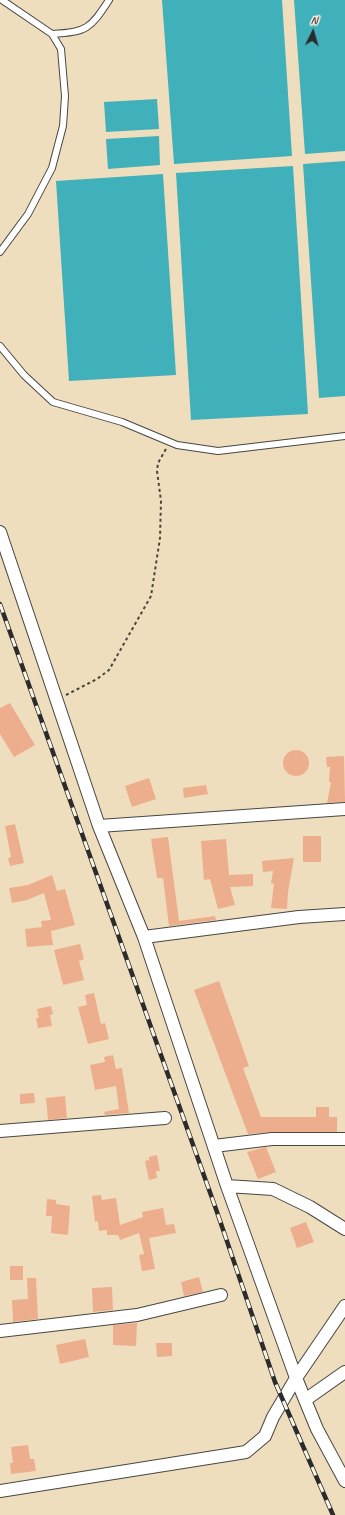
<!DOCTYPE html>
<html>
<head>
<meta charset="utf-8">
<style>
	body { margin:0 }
	#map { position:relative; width:345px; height:1515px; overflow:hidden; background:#eedebd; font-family:Caveat,sans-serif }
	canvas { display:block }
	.north { position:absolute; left:293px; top:12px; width:40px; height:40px; -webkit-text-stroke:3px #fcf5e5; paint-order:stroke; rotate:5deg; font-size:11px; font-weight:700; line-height:16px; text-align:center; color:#2b2b2b }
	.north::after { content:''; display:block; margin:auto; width:14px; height:18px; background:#2b2b2b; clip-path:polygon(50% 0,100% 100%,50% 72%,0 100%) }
</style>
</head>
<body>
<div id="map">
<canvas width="345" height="1515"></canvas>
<div class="north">N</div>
</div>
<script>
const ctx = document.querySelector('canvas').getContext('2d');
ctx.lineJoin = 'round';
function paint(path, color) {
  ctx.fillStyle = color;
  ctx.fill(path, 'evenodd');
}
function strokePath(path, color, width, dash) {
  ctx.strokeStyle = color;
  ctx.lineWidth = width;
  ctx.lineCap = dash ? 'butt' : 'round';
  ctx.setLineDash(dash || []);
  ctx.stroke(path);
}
paint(new Path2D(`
	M162,0H282L292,156L174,164Z
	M294,0H345V151L305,154Z
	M157,99L159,129L106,132L104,102Z
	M159,136L160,165L108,169L106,139Z
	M345,161V396L319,398L303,164Z
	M293,166L308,414L191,420L176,173Z
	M163,174L176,375L69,381L56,181Z`), '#40b0ba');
paint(new Path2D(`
	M10,703L35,745L14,757L0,734V708Z
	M283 763a13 13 0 1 1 26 0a13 13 0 1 1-26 0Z
	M344,756L345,802L327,803L331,782H329L330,767H327L326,757Z
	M149,778L156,799L132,807L125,786Z
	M206,785L208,794L184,798L183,788Z
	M15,824L24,863L10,866L8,858L11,857L5,826Z
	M303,836H321V862H303Z
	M168,837L179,921L215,916L216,920L169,926L163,878H157L151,839Z
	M226,839L229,875L253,874V886L230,887L235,905L218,909L210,879L204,880L201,841Z
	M294,858L288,892L287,909L271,908L274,884L271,883L273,871L263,872L262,861Z
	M52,875L57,891L65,889L75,925L51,931L53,945L27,947L25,929L42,927L41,921L51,920L44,893L27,900L12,903L9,888L28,885Z
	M80,944L84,959L79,961L84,980L63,985L54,950Z
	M219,981L249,1066L243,1068L261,1117H316V1107H329V1117H337V1132H272L248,1134L194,990Z
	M94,993L101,1024L105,1023L109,1039L88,1044L78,1007L87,1005L85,995Z
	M51,1006L53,1014L50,1015L52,1026L38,1028L36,1018H39L37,1009Z
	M113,1055L116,1069L122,1068L129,1113L105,1115L104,1112L119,1109L116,1086L95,1090L90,1065L105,1062L104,1057Z
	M34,1093L35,1103L20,1104V1094Z
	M65,1096L67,1118L48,1120L46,1098Z
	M266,1147L276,1172L258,1179L247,1152Z
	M157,1155L160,1171H156L157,1178L149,1180L145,1161L149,1160V1157Z
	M101,1195L102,1200L116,1198L120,1225L143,1217L142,1212L163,1208L166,1225L174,1224L176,1233L149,1238L155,1269L142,1271L139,1255L144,1254L139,1233L120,1240L118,1235H107V1230L99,1231L98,1221L95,1222L92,1196Z
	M47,1199L56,1200V1204L70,1206L68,1235L51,1233L52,1216H46Z
	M306,1222L314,1242L297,1248L290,1228Z
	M10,1266H23V1280H10Z
	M199,1277L203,1292L184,1296L181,1282Z
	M27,1278H36L38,1319L13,1322L12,1300L28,1299Z
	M112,1287L113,1310L93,1312L92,1288Z
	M137,1323L136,1346L113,1345V1325Z
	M85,1339L89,1357L60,1364L56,1345Z
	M156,1343H172V1356L157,1357Z
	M28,1445L30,1459H34L36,1471L11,1474L10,1463H13L11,1447Z`), '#ecae8d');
const service = new Path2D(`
	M52,34C87,32 90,29 109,0
	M0,252L28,214L52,168L63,126L65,96L61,49L52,34L2,0
	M0,346L24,375L53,402L122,422L177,445L218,451L345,436`);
const minor = new Path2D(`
	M0,532L99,826L144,937L227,1186L296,1378L317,1429L345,1481
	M99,826L345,809
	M144,937L299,917L345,914
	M0,1131L165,1118
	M214,1146L272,1139H345
	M227,1186L273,1189L310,1207L345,1229
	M0,1331L137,1315L221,1295
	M305,1400L345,1372
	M0,1491L246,1452L265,1436L273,1417L296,1378L345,1306`);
strokePath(service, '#484641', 8);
strokePath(minor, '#484641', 14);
strokePath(new Path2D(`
	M66,695L97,679L109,670L151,596L160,538L161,501L157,471L158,463L166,449`), '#484641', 2, [3, 3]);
strokePath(service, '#fff', 6);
strokePath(minor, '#fff', 12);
const rail = new Path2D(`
	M0,604L217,1212L275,1382L333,1515`);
strokePath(rail, '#2b2b2b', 4.5);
strokePath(rail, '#fcf5e5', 3, [9]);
</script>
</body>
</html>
